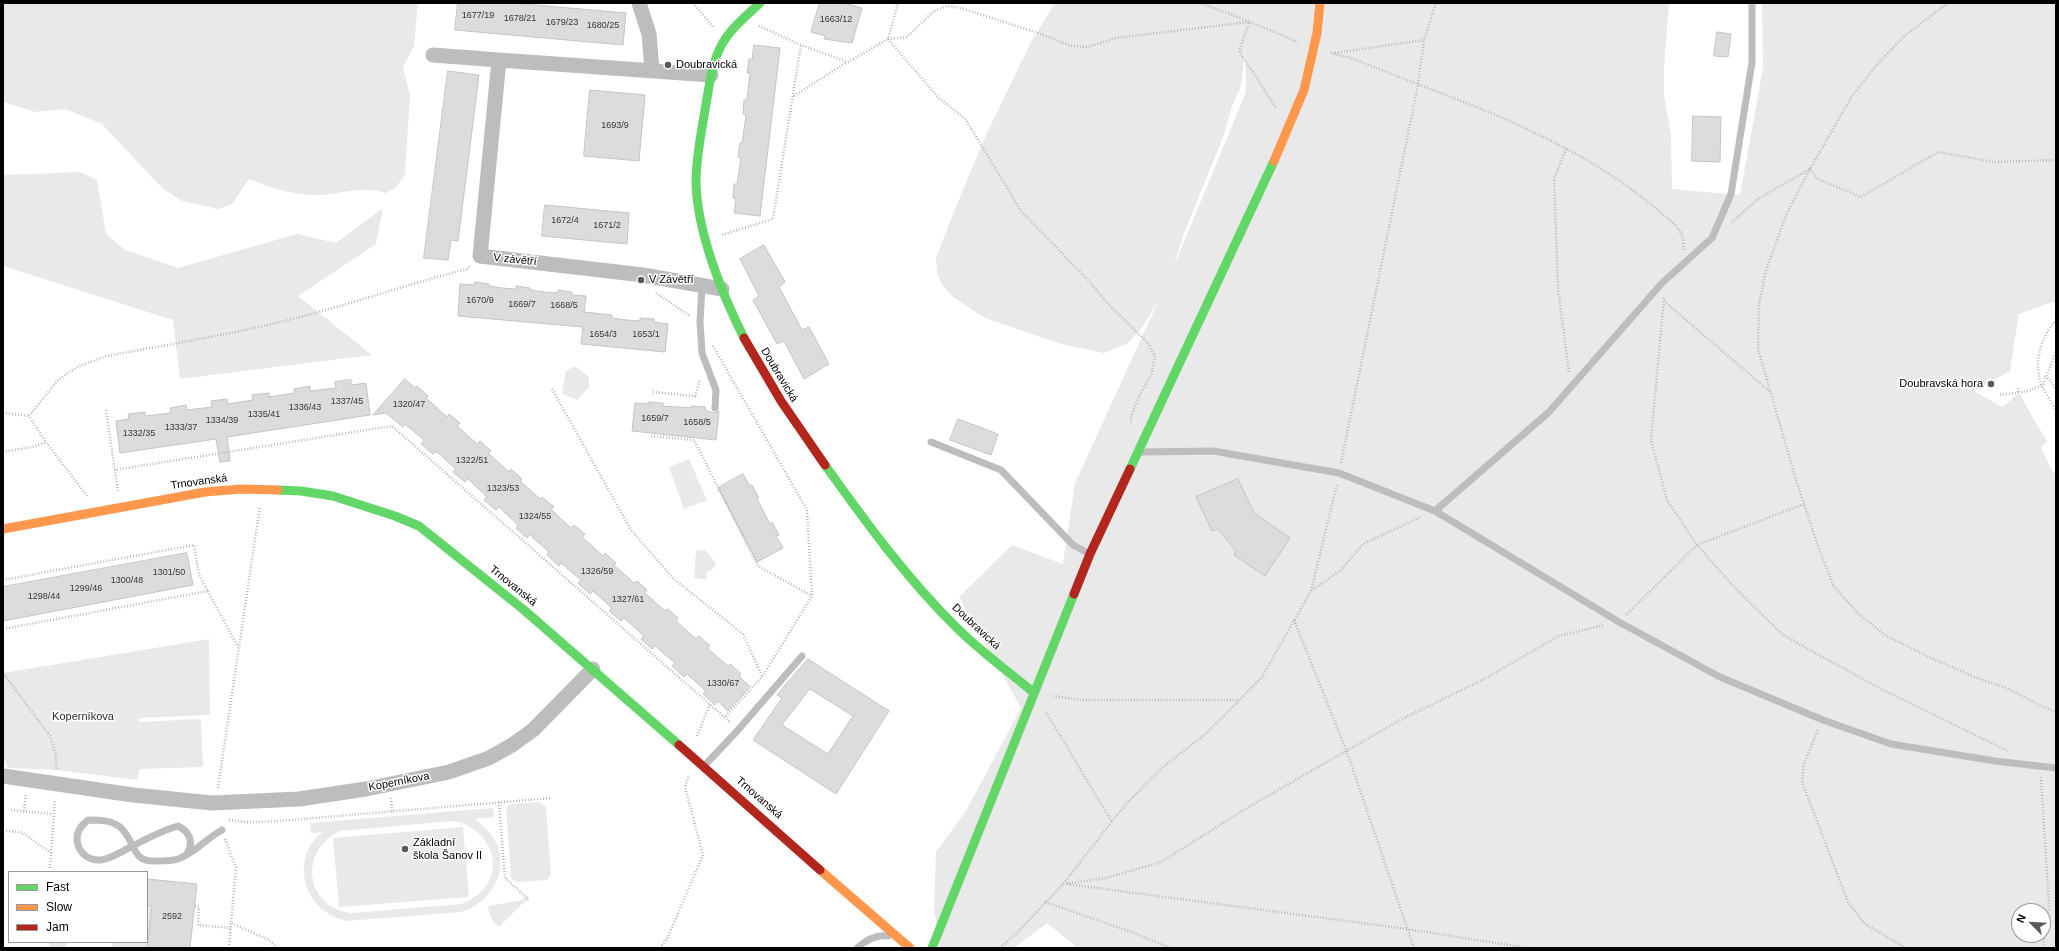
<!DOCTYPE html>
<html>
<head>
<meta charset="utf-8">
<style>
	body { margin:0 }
	#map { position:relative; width:2059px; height:951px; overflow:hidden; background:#fff; font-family:Helvetica,sans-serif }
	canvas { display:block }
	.frame { position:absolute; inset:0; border:4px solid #000; pointer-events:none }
	.legend { position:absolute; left:8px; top:871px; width:140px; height:72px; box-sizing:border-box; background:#fff; border:1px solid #999; margin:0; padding:5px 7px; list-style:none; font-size:12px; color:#000 }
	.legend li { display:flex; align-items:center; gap:8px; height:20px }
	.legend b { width:20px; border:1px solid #999 }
	.north { position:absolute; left:2011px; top:903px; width:40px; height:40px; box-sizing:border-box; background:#fff; border:1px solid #999; border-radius:50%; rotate:294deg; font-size:11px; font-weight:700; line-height:16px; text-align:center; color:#000 }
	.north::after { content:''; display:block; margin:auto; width:14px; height:18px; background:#595959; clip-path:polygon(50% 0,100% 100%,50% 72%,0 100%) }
</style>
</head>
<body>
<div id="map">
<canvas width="2059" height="951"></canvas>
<div class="frame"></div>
<ul class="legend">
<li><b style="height:5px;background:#63d668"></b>Fast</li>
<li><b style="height:5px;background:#ff974d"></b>Slow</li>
<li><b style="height:5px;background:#b3261e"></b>Jam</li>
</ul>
<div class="north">N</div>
</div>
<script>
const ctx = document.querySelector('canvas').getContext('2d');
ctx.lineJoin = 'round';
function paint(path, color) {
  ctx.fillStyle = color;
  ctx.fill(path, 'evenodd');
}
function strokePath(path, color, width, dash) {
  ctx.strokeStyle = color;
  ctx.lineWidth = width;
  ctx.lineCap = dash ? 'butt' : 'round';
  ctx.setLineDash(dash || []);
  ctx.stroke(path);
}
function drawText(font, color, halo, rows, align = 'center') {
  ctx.font = font + ' Helvetica,sans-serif';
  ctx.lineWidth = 3;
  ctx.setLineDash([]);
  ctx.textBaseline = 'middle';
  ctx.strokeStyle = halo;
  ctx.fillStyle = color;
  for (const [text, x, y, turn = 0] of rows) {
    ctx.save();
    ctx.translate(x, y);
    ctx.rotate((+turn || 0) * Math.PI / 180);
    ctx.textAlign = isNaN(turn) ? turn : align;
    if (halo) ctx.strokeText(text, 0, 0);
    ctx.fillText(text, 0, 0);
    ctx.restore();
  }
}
paint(new Path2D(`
	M3,3H418L414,46L403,67L410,95L405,175L396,187L386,193C362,185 339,195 315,195C292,195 270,188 249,179L232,204L218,209L182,201L162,188L102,124L65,109L35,112L3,102Z
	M1055,3H1669L1664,68V95L1671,135L1672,189L1740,195L1763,68L1762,3H2056V301L2019,314L2010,371L1974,391L2002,407L2019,393L2047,442L2041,447L2053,473L2056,470V948H1078L1047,923L1014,948H940L934,909L936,852L967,809L1021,708L959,597L1012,545L1063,564L1075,483L1158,302L1140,330L1128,343L1104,353L1061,344L985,318L953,297L943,286L937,274L936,258L955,209L986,135L1031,42ZM1245,51L1246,92L1174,266L1184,233L1224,135L1232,106L1241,86ZM2019,911H2043V935H2019Z
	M80,172L97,180L106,234L125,250L178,268L297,234L336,243L383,208L376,244L298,296L372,355L180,379L173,320L3,266V175Z
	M575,366L589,377V387L577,400L562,394L566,371Z
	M689,459L707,500L684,509L669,467Z
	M705,550L716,563L713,569L706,573L707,580L694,578L696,551Z
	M209,639L210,715L139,718V722L201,719L203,767L140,769L137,780L57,770L8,768L3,757V673Z
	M539,802L546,807L551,875L547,880L517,882L511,878L506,808L510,804Z
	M493,808L494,817L475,819C483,826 491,832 496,842C510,871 490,904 461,912L346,921C338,918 330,916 323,910C299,891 296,851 323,832L311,833L310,823ZM454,821C482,826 503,856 488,883C482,894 472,899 461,904L352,913C305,908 298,851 340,831Z
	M463,827L469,897L339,907L333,838Z
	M525,896L529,897V901H525L499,927C492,922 489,914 488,906L523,900Z
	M147,905L152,906L147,948H112L113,942H147Z
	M50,942H66V948H49Z`), '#e9e9e9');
const building = new Path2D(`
	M458,3H513L626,13L623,45L455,30Z
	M820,3H844L862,8L852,43L824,39L825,36L811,32Z
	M1717,32L1731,34L1728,57L1714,56Z
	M754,45L780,48L760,216L734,213L736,199L733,198L734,184H737L741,158L738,157L740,143H742L746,115L743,114L744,100H747L750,73H747L749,59H752Z
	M448,71L479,75L458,241L451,240L448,260L424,258Z
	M590,90L645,95L639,161L584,156Z
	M1693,116L1721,117L1720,162L1692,161Z
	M545,205L629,213L627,244L542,236Z
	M764,245L785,282L779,287L802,330L809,327L829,364L804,379L784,341L777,344L753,300L759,296L740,259Z
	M475,282L489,284V286L502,288L516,289V286L530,288V290L544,292L557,293L558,290L572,292V295L586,296L584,312L612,315V318L626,320L640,321V318L654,319V322L668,324L665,352L581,344L583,327L458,316L460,284L474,285Z
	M405,379L415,388L417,386L428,396L426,398L447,417L449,414L460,423L457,426L477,444L480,441L491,451L488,453L499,463L509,472L511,469L522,479L520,481L540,499L542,497L554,507L551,509L561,519L571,528L574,525L585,534L582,537L603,556L605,553L616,563L614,565L634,583L637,581L647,590L645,593L665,611L668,609L678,618L676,621L696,639L699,636L710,646L707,648L728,666L730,664L741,674L739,676L750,687L728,711L718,701L715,705L703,694L706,691L687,674L684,677L672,666L675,663L655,646L652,649L641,639L644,636L624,618L621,621L609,611L612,608L593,591L590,594L578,583L581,580L561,563L559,566L547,555L549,552L530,535L527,538L516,528L518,525L499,507L496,510L484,500L487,497L468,479L465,482L453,472L456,469L436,451L433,454L421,444L424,440L405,424L403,427L386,413L373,415Z
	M351,380V385L366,383L370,415L227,437L230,461L220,462L216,439L120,453L116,421L129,419L128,414L145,412V416L171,413L170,408L186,405L187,410L212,407L211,401L227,399V404L253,400L252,395L269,393V397L294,393V389L310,386V391L336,388L335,382Z
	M649,402L663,403V406L691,408V406L705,407V410L714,413L719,411L716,440L632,431L635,403L649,404Z
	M958,419L998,434L991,455L950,440Z
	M743,474L750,486L752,485L759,498L757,499L770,524L772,522L779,535L776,536L783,548L757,562L718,488Z
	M1238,479L1254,513L1290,538L1265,576L1234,555L1236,551L1218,529L1212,531L1196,497Z
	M187,553L193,585L3,621V587Z
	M808,659L889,711L836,794L753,740L782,698L777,695ZM810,689L853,716L828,754L782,725Z
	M147,879L197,884L190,948H147L152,906L147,905Z`);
paint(building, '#dcdcdc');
strokePath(building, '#c4c4c4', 1);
strokePath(new Path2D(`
	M693,3L713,27
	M1200,3L1238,17L1298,42
	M1249,23L1239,51L1277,109
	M759,26L801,45L848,62L888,39L898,3
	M888,39L938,97L966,120L1021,211L1088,280L1110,306L1147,342L1155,356L1152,373L1139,396L1131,416V423
	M888,39L907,37L934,11L947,6L961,8L1035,32L1072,46L1088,47L1116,38L1249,22
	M1331,53L1351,58C1455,100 1567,134 1654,207C1664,216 1679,225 1683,238C1684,241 1683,246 1684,250
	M1335,53L1424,40
	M794,96L847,62
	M1566,149L1554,179L1558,289L1569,373
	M2056,160L1995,162L1938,152L1861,197L1818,179L1810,169L1787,213L1766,270L1759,304L1758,349L1797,483L1819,549L1834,587L1860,615L1885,635L1929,657L1974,677L2007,688L2041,706L2056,712
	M1732,222L1758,199L1810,169L1852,96L1876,66L1903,37L1948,3
	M722,235L773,219L801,45
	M656,293L690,316
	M1664,298L1651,440L1667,500L1697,545L1734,587L1783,635L1881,689L2008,751
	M1664,301L1769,391
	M2056,320C2042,335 2034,359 2040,380C2042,388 2051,402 2056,410
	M713,346L807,510L812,596L762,677L725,717
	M2045,376L2051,381L2056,391
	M552,389L631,530L674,579L743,634L762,676
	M653,392L695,396L700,379
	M2018,392L2019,387
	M2000,395L2028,391L2043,385L2056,351
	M106,410L118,491
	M3,413L29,416
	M651,436L694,440L758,566L812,596
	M3,452L32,447L46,442
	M1341,463L1418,85L1424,40L1436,3
	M114,470L392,426L731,723
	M87,496L46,442L29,416L58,380L79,366L107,356C164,345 223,336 280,322C343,307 404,285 467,269L470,266
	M3,580L194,545L199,575L238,647
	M1311,591L1341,570L1363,544L1421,517
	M1626,615L1697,545L1804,504
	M1294,620L1347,752L1414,948
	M3,629L208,591
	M3,673L50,736L55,752L57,770
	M1053,696L1082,700H1238
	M1046,712L1112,822
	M1818,730L1804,763L1802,782L1848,902L1865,924L1906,948
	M697,736L710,704
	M2041,777L2049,905L2043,948
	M218,788L260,506
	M391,798L392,811
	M499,802L505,878L527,898
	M11,810L53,814
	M24,811L26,793
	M229,820L247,822L279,821L551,798
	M3,830L23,833L51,853
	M225,839L236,868L231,923L267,939L278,948
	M50,868L55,799
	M1063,884L1106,878L1161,862L1252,805L1402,719L1486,678L1559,636L1604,625
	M1067,884L1407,929L1528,948
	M1045,902L1129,931L1171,948
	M195,906L199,907L198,925L231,928
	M229,948L231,923
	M660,948L667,939L703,855L685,787L689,775
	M1000,948L1018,932L1063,884L1125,805L1163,767L1208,732L1262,677L1311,591L1337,484`), '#b8b8b8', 2.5, [1, 2]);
strokePath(new Path2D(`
	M702,286L700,322L702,353L716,390L715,408
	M931,442L1001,470L1073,545L1088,553
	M1141,452L1213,451L1339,473L1435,511L1619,622L1720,677L1823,720L1891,744L1995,761L2056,768
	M1435,511L1549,412L1662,283L1712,238L1731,194L1752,62V3
	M706,764L738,730L802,656
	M187,854C194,842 190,832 178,826C160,831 144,840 127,849C119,853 110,859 101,860C88,861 77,852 77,838C77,830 82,825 88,820C99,820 111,820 120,827C137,842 130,863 157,861C164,861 172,861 178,859C195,853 207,838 222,830
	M857,948C866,940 876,934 888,936`), '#bdbdbd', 7);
strokePath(new Path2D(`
	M639,3L649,34L652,70
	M433,55L499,60
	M711,75L499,60L480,256L643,275L722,289
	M3,776L133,795L212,803L299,799L366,789L449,772L489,758L512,745L533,730L593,669`), '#bdbdbd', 15);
strokePath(new Path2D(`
	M744,338C722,294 697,232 696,182C696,158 701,134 705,110C709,89 711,65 721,46C730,29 746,16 760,3
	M825,465C865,521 907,579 957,628C981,652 1008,671 1034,693
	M1130,469L1274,161
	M278,490L301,491L333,496L395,516L419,526L524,610L679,745
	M932,948L1074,594`), '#63d668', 9);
strokePath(new Path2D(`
	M1274,161L1304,90L1317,33L1320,3
	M3,529L205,492L241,489L278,490
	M820,870L910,948`), '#ff974d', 9);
strokePath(new Path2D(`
	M744,338L781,401L825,465
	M1074,594L1090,554L1130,469
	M679,745L820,870`), '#b3261e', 9);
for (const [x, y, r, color] of [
	[668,65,4,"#595959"],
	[641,280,4,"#595959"],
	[1991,384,4,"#595959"],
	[405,849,4,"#595959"]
]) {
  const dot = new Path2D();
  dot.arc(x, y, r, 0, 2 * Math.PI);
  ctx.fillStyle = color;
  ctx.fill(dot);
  strokePath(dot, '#fff', 1.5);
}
drawText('9px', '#373737', null, [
	["1677/19",478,16],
	["1678/21",520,19],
	["1663/12",836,20],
	["1679/23",562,23],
	["1680/25",603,26],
	["1693/9",615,126],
	["1672/4",565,221],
	["1671/2",607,226],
	["1670/9",480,301],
	["1669/7",522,305],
	["1668/5",564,306],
	["1654/3",603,335],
	["1653/1",646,335],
	["1337/45",347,402],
	["1320/47",409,405],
	["1336/43",305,408],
	["1335/41",264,415],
	["1659/7",655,419],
	["1334/39",222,421],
	["1658/5",697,423],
	["1333/37",181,428],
	["1332/35",139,434],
	["1322/51",472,461],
	["1323/53",503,489],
	["1324/55",535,517],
	["1326/59",597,572],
	["1301/50",169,573],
	["1300/48",127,581],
	["1299/46",86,589],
	["1298/44",44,597],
	["1327/61",628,600],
	["1330/67",723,684],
	["2592",172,917]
]);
drawText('11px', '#000', '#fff', [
	["Doubravická",676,65],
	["V Závětří",649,280],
	["Doubravská hora",1983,384,"right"],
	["Základní",413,843],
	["škola Šanov II",413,856]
], 'left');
drawText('11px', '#000', '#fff', [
	["V závětří",515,260,6],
	["Doubravická",779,375,59],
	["Trnovanská",199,482,-8],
	["Trnovanská",513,586,39],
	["Doubravická",976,627,43],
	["Koperníkova",399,782,-11],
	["Trnovanská",759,798,41]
]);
drawText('11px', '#2e2e2e', '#fff', [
	["Koperníkova",83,717]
]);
</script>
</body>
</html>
